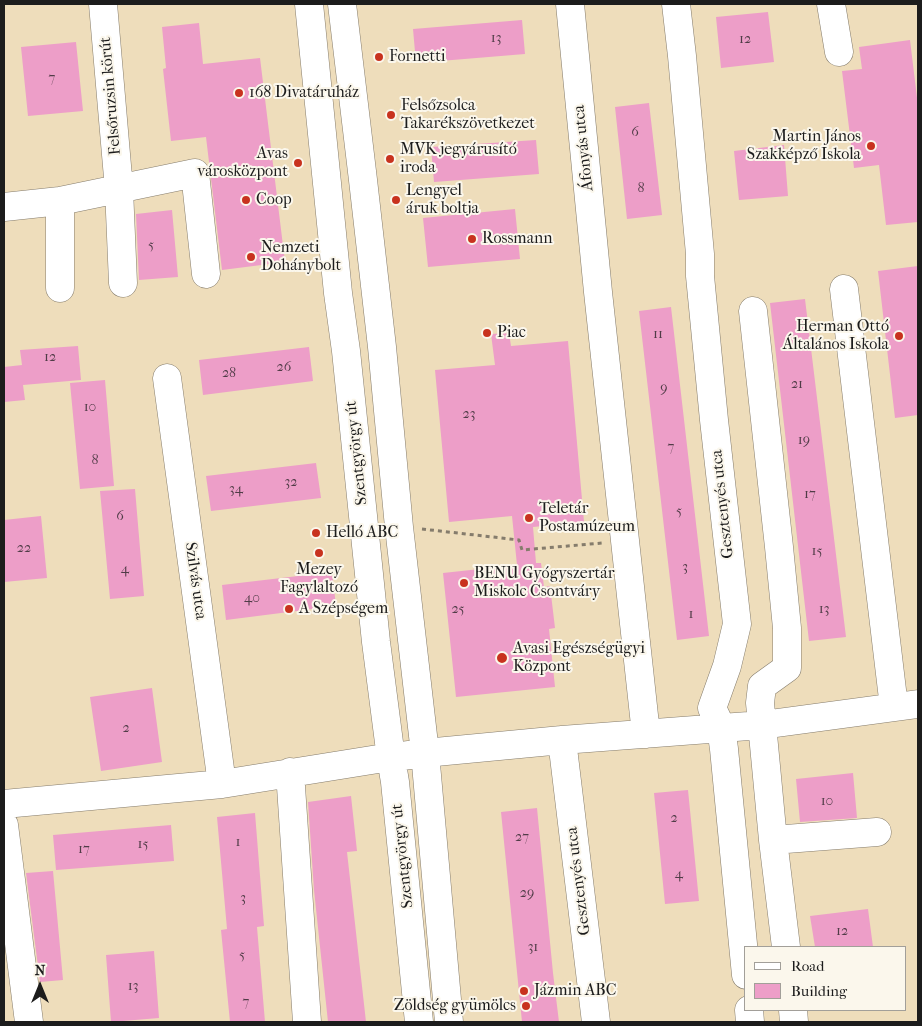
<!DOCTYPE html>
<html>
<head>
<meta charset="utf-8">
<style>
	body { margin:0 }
	#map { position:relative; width:922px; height:1026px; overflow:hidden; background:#edb; font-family:"IM FELL French Canon",serif }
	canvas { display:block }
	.frame { position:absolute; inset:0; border:5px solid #1c1c1c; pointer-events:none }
	.legend { position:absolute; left:744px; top:946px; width:162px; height:65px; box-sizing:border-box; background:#fbf7ec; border:1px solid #a29f99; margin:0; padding:6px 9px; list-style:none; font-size:15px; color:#1c1c1c }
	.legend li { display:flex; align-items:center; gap:10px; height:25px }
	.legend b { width:25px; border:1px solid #a29f99 }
	.north { position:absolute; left:15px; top:961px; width:50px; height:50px; -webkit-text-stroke:4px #fbf7ec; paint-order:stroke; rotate:0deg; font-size:14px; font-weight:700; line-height:20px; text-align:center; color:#1c1c1c }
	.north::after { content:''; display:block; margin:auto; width:18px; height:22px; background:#1c1c1c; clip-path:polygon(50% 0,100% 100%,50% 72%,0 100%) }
</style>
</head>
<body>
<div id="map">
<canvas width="922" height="1026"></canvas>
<div class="frame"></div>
<ul class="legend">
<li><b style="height:6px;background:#fff"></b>Road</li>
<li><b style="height:14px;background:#ed9ec8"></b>Building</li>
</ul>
<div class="north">N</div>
</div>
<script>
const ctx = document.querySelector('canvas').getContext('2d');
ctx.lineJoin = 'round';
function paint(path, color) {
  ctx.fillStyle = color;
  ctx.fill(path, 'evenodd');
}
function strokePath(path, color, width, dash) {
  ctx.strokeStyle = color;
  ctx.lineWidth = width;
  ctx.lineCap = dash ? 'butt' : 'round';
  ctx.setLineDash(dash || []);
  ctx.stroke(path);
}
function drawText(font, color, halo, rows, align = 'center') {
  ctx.font = font + ' "IM FELL French Canon",serif';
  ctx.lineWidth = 4;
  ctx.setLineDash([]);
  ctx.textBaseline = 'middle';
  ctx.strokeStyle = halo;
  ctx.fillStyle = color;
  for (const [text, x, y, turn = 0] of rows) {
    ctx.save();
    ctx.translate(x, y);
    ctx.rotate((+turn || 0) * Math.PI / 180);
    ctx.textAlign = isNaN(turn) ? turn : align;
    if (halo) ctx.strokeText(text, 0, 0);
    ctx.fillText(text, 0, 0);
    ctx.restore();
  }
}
paint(new Path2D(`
	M768,12L774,62L721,68L716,17Z
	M522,20L525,54L416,63L413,29Z
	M199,23L203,64L260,58L285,262L222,270L206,137L171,141L163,69L166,68L162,27Z
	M910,40L918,106V222L886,225L879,165L854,168L842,71L862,69L859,47Z
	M76,42L83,111L28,116L21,47Z
	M649,103L662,215L627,219L615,107Z
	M536,140L539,174L434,182L431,147Z
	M784,145L788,196L739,200L734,151Z
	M515,209L520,259L428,267L423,218Z
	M172,210L178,277L139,280L136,214Z
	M918,266V415L895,418L878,271Z
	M805,299L846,637L809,641L770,303Z
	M671,307L709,636L677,640L639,311Z
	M509,333L511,346L568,341L584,522L533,527L536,563H541L544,587L550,586L555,628L549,629L555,687L456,697L443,573L517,565L512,516L449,522L435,370L495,365L491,334Z
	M78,346L81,380L23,385L25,400L4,402V367L22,365L20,350Z
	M309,347L313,381L203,395L199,360Z
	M105,380L114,486L80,489L70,383Z
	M316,463L321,498L211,511L206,476Z
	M135,489L144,596L110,599L100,491Z
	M41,516L47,578L4,582V520Z
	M332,572L336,606L226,620L222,585Z
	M152,688L162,762L101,771L90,697Z
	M853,773L857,818L800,822L796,779Z
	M688,790L699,901L665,904L654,793Z
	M351,796L357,851L347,852L366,1022H328L314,890L308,802Z
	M537,808L553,973L559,1022H522L501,812Z
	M255,813L264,926L257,927L265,1022H230L221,930L227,929L217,817Z
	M171,825L174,861L56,870L53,835Z
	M53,871L63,980L40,982L26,873Z
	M868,909L873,947H815L810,916Z
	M154,951L159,1018L111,1022L106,955Z`), '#ed9ec8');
const minor = new Path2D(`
	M103,4L119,189L123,283
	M309,4L338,293L346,351L376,642L391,758L395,782L419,1022
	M342,4L363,180L382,347L399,527L425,753L449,1022
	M570,4L598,292L646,734
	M676,4L682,56L700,254V276L714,420L737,624L727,666L712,708L721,727L724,749L746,975
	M831,4L839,52
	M4,207L60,201L195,173L206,274
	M60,288V201
	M844,289L894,707
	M753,311L779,547L787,628V668L762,686L760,703L773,840L786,947
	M167,378L222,784
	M562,740L596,1022
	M290,772L307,1022
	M4,804L222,784L378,759L425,753L562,740L762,725L918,704
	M4,825L29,1022
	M773,840L877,832
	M749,1010L750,1022
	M793,1010L794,1022`);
strokePath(minor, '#857c6c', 29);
strokePath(new Path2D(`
	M422,529L519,540L522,550L602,543`), '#857c6c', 3, [4, 4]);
strokePath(minor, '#fff', 28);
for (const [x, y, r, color] of [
	[379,57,5,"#c8321e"],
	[239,93,5,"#c8321e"],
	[391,115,5,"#c8321e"],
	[871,146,5,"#c8321e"],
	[390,159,5,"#c8321e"],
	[298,163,5,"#c8321e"],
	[246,200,5,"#c8321e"],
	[396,200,5,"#c8321e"],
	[472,239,5,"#c8321e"],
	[251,257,5,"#c8321e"],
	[487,333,5,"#c8321e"],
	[899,336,5,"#c8321e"],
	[529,518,5,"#c8321e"],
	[316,533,5,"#c8321e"],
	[319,553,5,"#c8321e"],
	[464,583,5,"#c8321e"],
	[289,609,5,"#c8321e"],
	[502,658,6,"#c8321e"],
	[524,991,5,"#c8321e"],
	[526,1006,5,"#c8321e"]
]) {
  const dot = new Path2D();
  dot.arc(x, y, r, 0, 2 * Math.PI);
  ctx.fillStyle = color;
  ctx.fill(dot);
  strokePath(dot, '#fbf7ec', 2);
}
drawText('14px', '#503c47', null, [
	["13",496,39],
	["12",745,40],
	["7",52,79],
	["6",635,133],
	["8",641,189],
	["5",151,246],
	["11",658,335],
	["12",50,358],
	["26",284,368],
	["28",229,374],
	["21",797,385],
	["9",664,389],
	["10",90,408],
	["23",469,415],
	["19",804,441],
	["7",671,448],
	["8",95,461],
	["32",291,483],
	["34",236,490],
	["17",810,495],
	["5",679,512],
	["6",120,517],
	["22",24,549],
	["15",817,552],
	["3",685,568],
	["4",125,570],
	["40",252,599],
	["25",458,610],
	["13",824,610],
	["1",691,615],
	["2",126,729],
	["10",827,802],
	["2",674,819],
	["27",522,838],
	["1",238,843],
	["15",143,845],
	["17",84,850],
	["4",679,875],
	["29",527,894],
	["3",243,899],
	["12",842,932],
	["31",533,948],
	["5",242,956],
	["13",133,987],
	["7",246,1003]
]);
drawText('16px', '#1c1c1c', '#fbf7ec', [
	["Fornetti",389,57],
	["168 Divatáruház",249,93],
	["Felsőzsolca",401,106],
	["Takarékszövetkezet",401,124],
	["Martin János",861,137,"right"],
	["Szakképző Iskola",861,155,"right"],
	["MVK jegyárusító",400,150],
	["iroda",400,168],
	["Avas",288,154,"right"],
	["városközpont",288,172,"right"],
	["Lengyel",406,191],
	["áruk boltja",406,209],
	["Coop",256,200],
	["Rossmann",482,239],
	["Nemzeti",261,248],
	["Dohánybolt",261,266],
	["Herman Ottó",889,327,"right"],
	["Általános Iskola",889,345,"right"],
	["Piac",497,333],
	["Teletár",539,509],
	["Postamúzeum",539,527],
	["Helló ABC",326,533],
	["Mezey",319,570,"center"],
	["Fagylaltozó",319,588,"center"],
	["BENU Gyógyszertár",474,574],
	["Miskolc Csontváry",474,592],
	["A Szépségem",299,609],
	["Avasi Egészségügyi",513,649],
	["Központ",513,667],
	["Jázmin ABC",534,991],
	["Zöldség gyümölcs",516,1006,"right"]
], 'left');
drawText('16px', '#1c1c1c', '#fbf7ec', [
	["Felsőruzsin körút",111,96,-95],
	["Áfonyás utca",584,148,-96],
	["Szentgyörgy út",357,453,-96],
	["Gesztenyés utca",723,504,-96],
	["Szilvás utca",195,581,82],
	["Szentgyörgy út",403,856,-96],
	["Gesztenyés utca",579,881,-97]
]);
</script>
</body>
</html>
